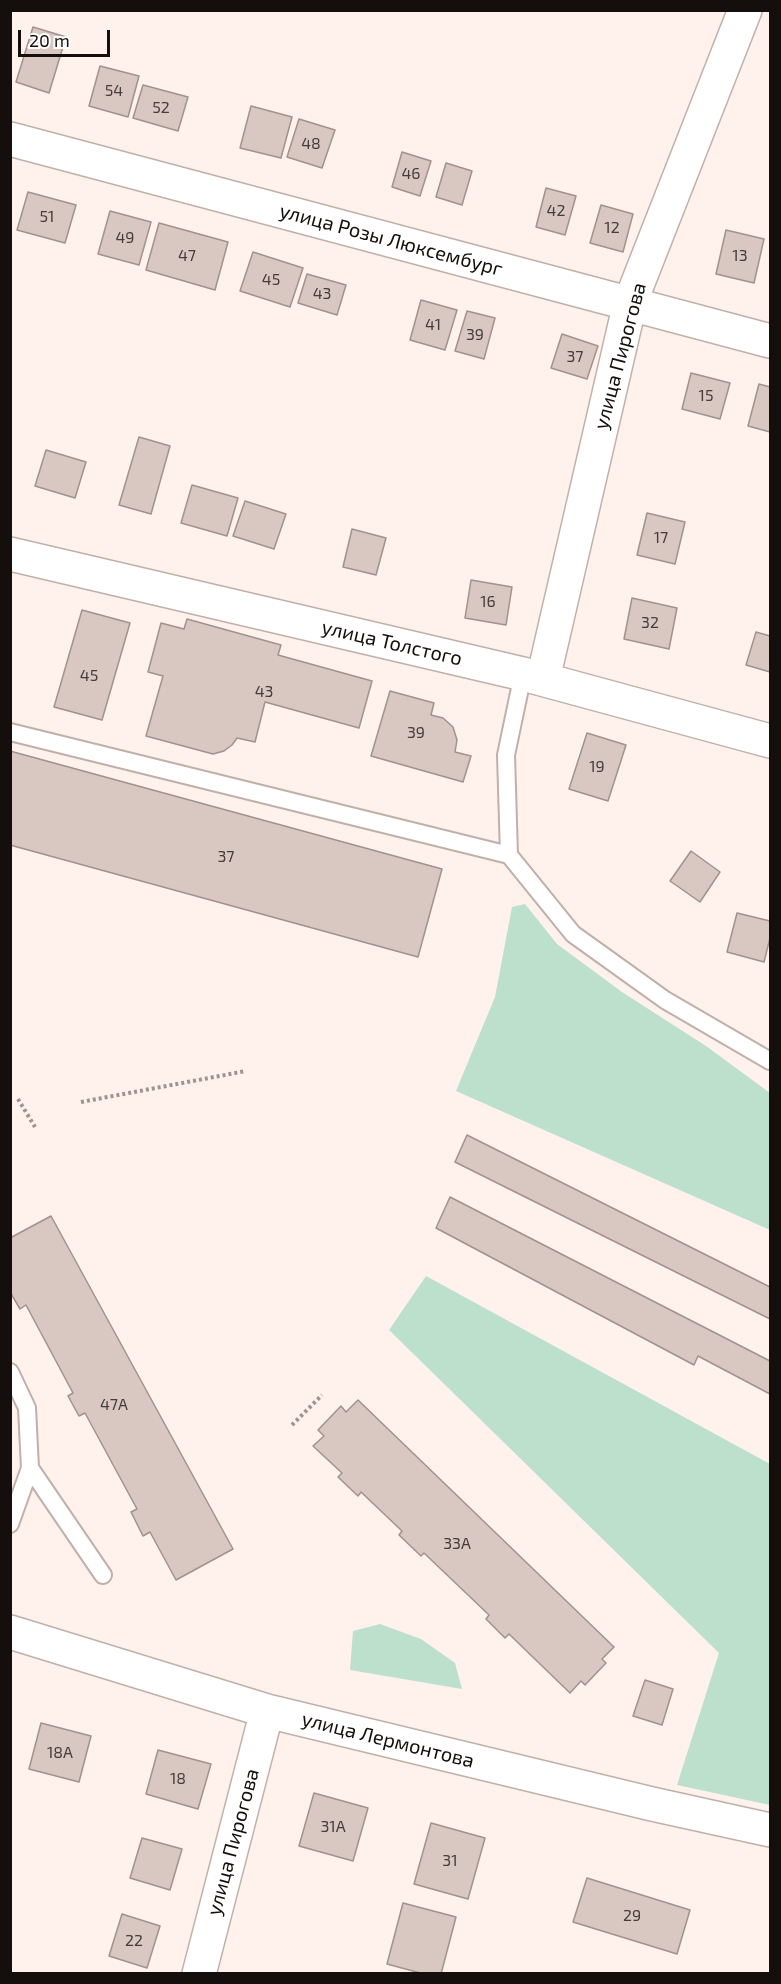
<!DOCTYPE html>
<html>
<head>
<meta charset="utf-8">
<style>
	body { margin:0 }
	#map { position:relative; width:781px; height:1984px; overflow:hidden; background:#fff1eb; font-family:"Exo 2",sans-serif }
	canvas { display:block }
	.frame { position:absolute; inset:0; border:12px solid #140f0c; pointer-events:none }
	.scale { position:absolute; left:18px; top:30px; width:92px; height:27px; box-sizing:border-box; border:3px solid #140f0c; border-top:0; padding-left:8px; font-size:18px; line-height:21px; white-space:nowrap; color:#140f0c; -webkit-text-stroke:4px #fff; paint-order:stroke }
</style>
</head>
<body>
<div id="map">
<canvas width="781" height="1984"></canvas>
<div class="frame"></div>
<div class="scale">20 m</div>
</div>
<script>
const ctx = document.querySelector('canvas').getContext('2d');
ctx.lineJoin = 'round';
function paint(path, color) {
  ctx.fillStyle = color;
  ctx.fill(path, 'evenodd');
}
function strokePath(path, color, width, dash) {
  ctx.strokeStyle = color;
  ctx.lineWidth = width;
  ctx.lineCap = dash ? 'butt' : 'round';
  ctx.setLineDash(dash || []);
  ctx.stroke(path);
}
function drawText(font, color, halo, rows, align = 'center') {
  ctx.font = font + ' "Exo 2",sans-serif';
  ctx.lineWidth = 6;
  ctx.setLineDash([]);
  ctx.textBaseline = 'middle';
  ctx.strokeStyle = halo;
  ctx.fillStyle = color;
  for (const [text, x, y, turn = 0] of rows) {
    ctx.save();
    ctx.translate(x, y);
    ctx.rotate((+turn || 0) * Math.PI / 180);
    ctx.textAlign = isNaN(turn) ? turn : align;
    if (halo) ctx.strokeText(text, 0, 0);
    ctx.fillText(text, 0, 0);
    ctx.restore();
  }
}
paint(new Path2D(`
	M525,904L557,944L622,992L706,1046L770,1093V1230L456,1091L495,997L512,907Z
	M426,1276L770,1464V1805L677,1785L719,1653L389,1330Z
	M380,1624L421,1639L455,1663L462,1689L350,1670L353,1631Z`), '#bde0cc');
const building = new Path2D(`
	M33,27L66,37L49,93L16,82Z
	M100,66L139,76L128,117L89,106Z
	M143,85L188,97L178,131L133,118Z
	M251,106L292,117L281,158L240,148Z
	M299,119L335,130L322,168L287,157Z
	M402,152L431,161L420,196L392,187Z
	M446,163L472,171L462,205L436,197Z
	M546,188L576,196L565,235L536,227Z
	M28,192L76,205L65,243L17,230Z
	M601,205L633,214L623,252L590,243Z
	M110,211L151,222L139,265L98,254Z
	M159,223L228,242L215,290L146,270Z
	M726,230L764,239L754,283L716,274Z
	M253,252L303,268L290,307L240,291Z
	M307,274L346,285L337,315L298,303Z
	M421,300L457,310L445,350L410,340Z
	M467,311L495,318L484,359L455,351Z
	M562,334L598,346L587,379L551,368Z
	M691,373L730,383L720,419L682,409Z
	M759,384L770,387V432L748,426Z
	M139,437L170,446L151,514L119,505Z
	M46,450L86,462L75,498L35,486Z
	M192,485L238,498L227,536L181,523Z
	M245,501L286,514L274,549L233,536Z
	M647,513L685,522L675,564L637,555Z
	M352,529L386,538L376,575L343,567Z
	M471,580L512,587L506,625L465,618Z
	M632,598L677,608L669,649L624,639Z
	M82,610L130,623L102,720L54,707Z
	M187,619L281,645L278,655L372,681L359,728L265,702L255,742L237,738L232,745L224,751L213,754L146,736L163,676L148,672L161,623L184,629Z
	M756,632L770,636V672L746,665Z
	M390,691L434,703L431,715L443,718L453,727L457,740L455,752L471,756L463,782L371,756Z
	M587,733L626,745L608,801L569,789Z
	M10,751L442,869L418,957L10,845Z
	M691,851L720,872L700,902L670,881Z
	M737,913L770,921V938L764,962L727,952Z
	M467,1135L770,1287V1319L455,1162Z
	M450,1197L770,1361V1394L698,1356L694,1365L436,1228Z
	M51,1216L233,1549L176,1580L150,1532L143,1536L131,1512L137,1509L85,1413L79,1416L68,1396L73,1393L26,1305L20,1309L10,1292V1238Z
	M358,1400L614,1647L602,1659L606,1663L585,1685L581,1681L570,1693L509,1634L505,1638L486,1619L489,1615L424,1553L421,1556L399,1535L402,1531L361,1492L358,1496L338,1477L342,1473L313,1446L324,1436L318,1430L341,1406L346,1412Z
	M645,1680L673,1689L662,1725L633,1716Z
	M41,1723L91,1736L79,1782L29,1769Z
	M158,1750L211,1764L198,1809L146,1794Z
	M314,1793L368,1808L353,1861L299,1846Z
	M431,1823L485,1838L468,1899L414,1884Z
	M142,1838L182,1849L170,1890L130,1878Z
	M587,1878L690,1910L677,1954L573,1922Z
	M403,1903L456,1917L441,1974H424L387,1964Z
	M122,1914L160,1926L147,1968L109,1956Z`);
paint(building, '#d9c7c2');
strokePath(building, '#a2918d', 1.5);
const service = new Path2D(`
	M523,674L506,755L509,855L573,934L665,1000L770,1061
	M10,732L509,855
	M10,1372L27,1408L30,1468L10,1524
	M30,1468L103,1575`);
const minor = new Path2D(`
	M10,139L770,341
	M10,554L523,674L770,741
	M543,679L630,303L745,10
	M10,1632L267,1711L652,1804L770,1830
	M199,1974L267,1711`);
strokePath(service, '#c0b0a9', 20);
strokePath(minor, '#c0b0a9', 36);
strokePath(new Path2D(`
	M18,1099L35,1127
	M81,1102L246,1071
	M292,1425L322,1395`), '#9e938f', 4, [3, 3]);
strokePath(service, '#fff', 16);
strokePath(minor, '#fff', 33);
drawText('16px', '#453d3a', null, [
	["54",114,91],
	["52",161,108],
	["48",311,144],
	["46",411,174],
	["42",556,211],
	["51",47,217],
	["12",612,228],
	["49",125,238],
	["47",187,256],
	["13",740,256],
	["45",271,280],
	["43",322,294],
	["41",433,325],
	["39",475,335],
	["37",575,357],
	["15",706,396],
	["17",661,538],
	["16",488,602],
	["32",650,623],
	["45",89,676],
	["43",264,692],
	["39",416,733],
	["19",597,767],
	["37",226,857],
	["47А",114,1405],
	["33А",457,1544],
	["18А",60,1753],
	["18",178,1779],
	["31А",333,1827],
	["31",450,1861],
	["29",632,1916],
	["22",134,1941]
]);
drawText('20px', '#140f0c', '#fff', [
	["улица Розы Люксембург",391,240,15],
	["улица Пирогова",620,356,-75],
	["улица Толстого",392,643,13],
	["улица Лермонтова",388,1740,14],
	["улица Пирогова",233,1842,-75]
]);
</script>
</body>
</html>
